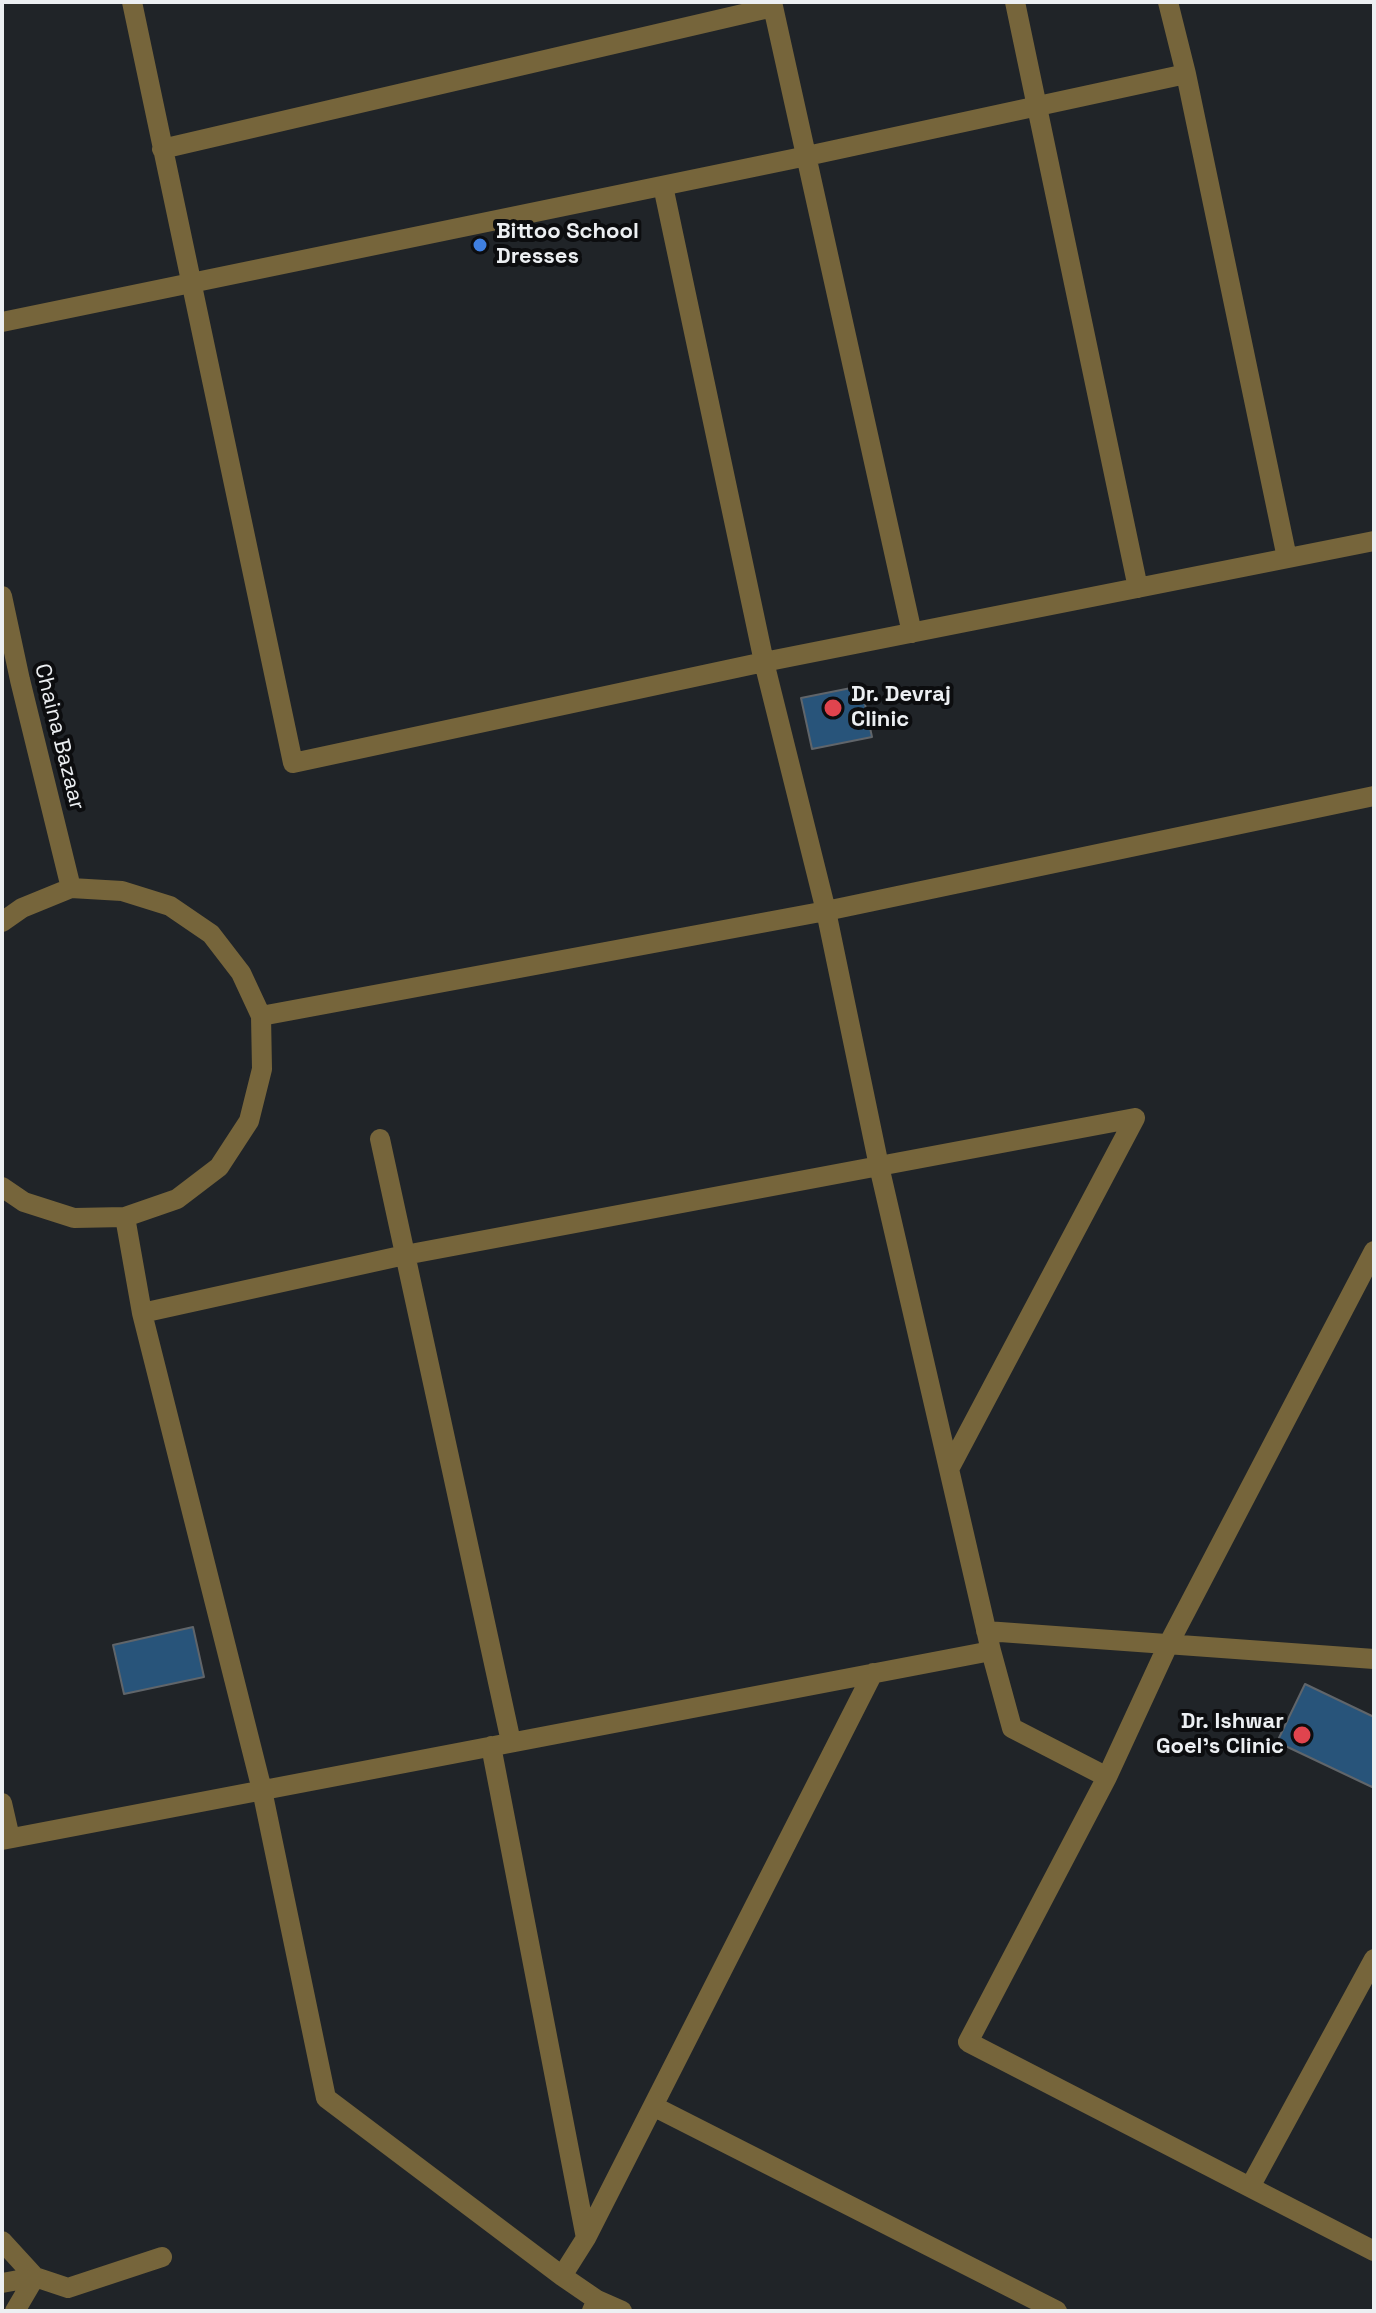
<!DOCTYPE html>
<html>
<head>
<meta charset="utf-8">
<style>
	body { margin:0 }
	#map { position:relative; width:1376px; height:2313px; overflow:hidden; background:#202428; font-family:"Space Grotesk",sans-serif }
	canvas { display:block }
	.frame { position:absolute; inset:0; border:4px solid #eceff2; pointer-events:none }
</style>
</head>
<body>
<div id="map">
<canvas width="1376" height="2313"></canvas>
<div class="frame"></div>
</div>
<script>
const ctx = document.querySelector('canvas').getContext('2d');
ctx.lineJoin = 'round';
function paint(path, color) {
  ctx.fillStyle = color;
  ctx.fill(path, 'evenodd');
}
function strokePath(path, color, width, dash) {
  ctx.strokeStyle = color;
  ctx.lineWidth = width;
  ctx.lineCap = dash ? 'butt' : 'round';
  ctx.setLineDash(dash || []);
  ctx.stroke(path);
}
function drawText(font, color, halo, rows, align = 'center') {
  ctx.font = font + ' "Space Grotesk",sans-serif';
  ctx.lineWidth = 8;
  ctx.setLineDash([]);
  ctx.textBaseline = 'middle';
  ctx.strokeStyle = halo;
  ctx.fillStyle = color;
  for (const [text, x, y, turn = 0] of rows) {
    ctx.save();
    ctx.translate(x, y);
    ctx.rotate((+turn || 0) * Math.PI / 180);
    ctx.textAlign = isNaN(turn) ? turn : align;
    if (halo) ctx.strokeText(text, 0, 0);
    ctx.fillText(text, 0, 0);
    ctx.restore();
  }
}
const building = new Path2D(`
	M861,686L872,737L812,749L801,698Z
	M193,1627L204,1677L124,1694L113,1645Z
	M1305,1684L1374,1717V1783L1372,1787L1277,1742Z`);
paint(building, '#28547a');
strokePath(building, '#60656a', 2);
strokePath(new Path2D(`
	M772,2L912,633
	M1015,2L1138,588
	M1186,74L1287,558
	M162,149L773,7
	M663,186L764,662L1374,541
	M2,322L807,156L1186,74L1168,2
	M2,596L20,680L71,888
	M2,922L22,908L71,888L122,891L170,906L211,934L241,973L261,1016L262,1069L249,1121L219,1167L177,1199L125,1217L74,1218L24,1202L2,1187
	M261,1016L826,911L1374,796
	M380,1139L511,1742
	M125,1217L142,1313L262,1790L326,2098L562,2276L597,2300L592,2311
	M142,1313L405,1255L1135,1118
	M949,1469L1135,1118
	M986,1631L1374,1659
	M991,1651L1012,1728L1107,1777L1168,1645L1374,1251
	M491,1746L586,2238
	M1107,1777L968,2042L1374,2251
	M2,1803L10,1838
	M2,1840L991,1651L879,1166L826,911L764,662L293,763L132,2
	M653,2106L1057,2311
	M1250,2187L1374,1959
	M2,2241L35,2277L2,2283
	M562,2276L586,2238L873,1673
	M597,2300L622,2311
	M15,2311L35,2277L68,2288L162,2257`), '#76653b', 20);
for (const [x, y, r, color] of [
	[480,245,8,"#3f7fe0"],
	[833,708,10,"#e0444e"],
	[1302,1735,10,"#e0444e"]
]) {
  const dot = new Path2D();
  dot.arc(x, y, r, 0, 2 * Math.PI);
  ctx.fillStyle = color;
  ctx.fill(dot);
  strokePath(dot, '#0c0d0f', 3);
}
drawText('bold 22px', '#eceff2', '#0c0d0f', [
	["Bittoo School",496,232],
	["Dresses",496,257],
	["Dr. Devraj",851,695],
	["Clinic",851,720],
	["Dr. Ishwar",1284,1722,"right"],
	["Goel's Clinic",1284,1747,"right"]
], 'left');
drawText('22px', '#eceff2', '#0c0d0f', [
	["Chaina Bazaar",59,737,76]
]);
</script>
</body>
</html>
